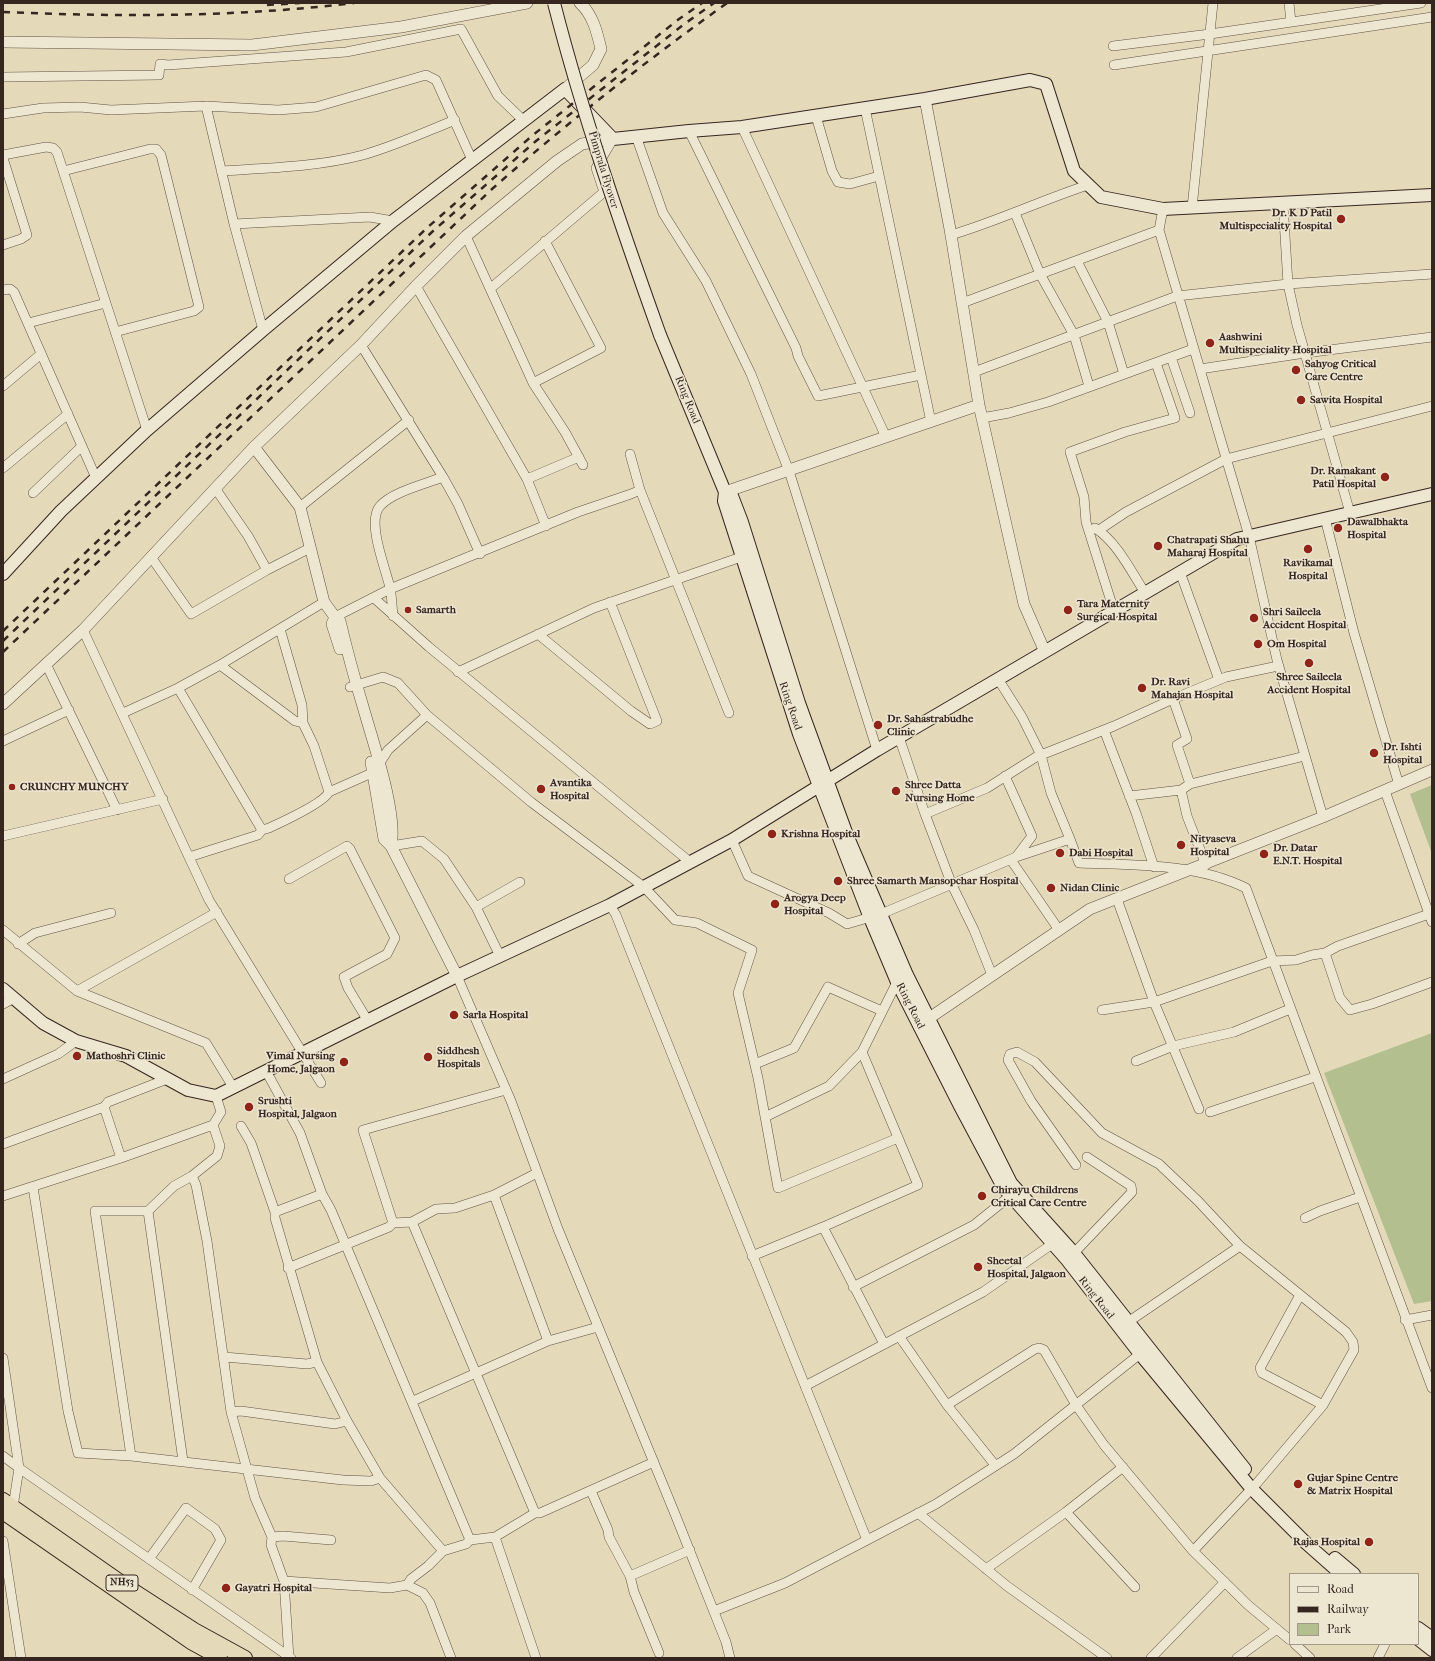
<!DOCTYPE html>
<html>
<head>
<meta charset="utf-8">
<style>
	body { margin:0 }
	#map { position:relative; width:1435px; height:1661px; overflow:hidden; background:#e4d9b8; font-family:"IM FELL French Canon",serif }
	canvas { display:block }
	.frame { position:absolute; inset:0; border:4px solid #352620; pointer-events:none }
	.legend { position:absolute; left:1289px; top:1573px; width:130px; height:72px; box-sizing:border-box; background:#ede6d1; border:1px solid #a3998a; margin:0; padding:5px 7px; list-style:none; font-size:12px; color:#352620 }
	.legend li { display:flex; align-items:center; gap:8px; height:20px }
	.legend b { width:20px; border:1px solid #a3998a }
</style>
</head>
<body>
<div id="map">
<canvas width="1435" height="1661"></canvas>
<div class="frame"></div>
<ul class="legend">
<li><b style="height:5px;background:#ede6d1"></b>Road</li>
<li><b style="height:5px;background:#352620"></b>Railway</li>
<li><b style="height:11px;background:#b3bf8f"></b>Park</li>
</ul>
</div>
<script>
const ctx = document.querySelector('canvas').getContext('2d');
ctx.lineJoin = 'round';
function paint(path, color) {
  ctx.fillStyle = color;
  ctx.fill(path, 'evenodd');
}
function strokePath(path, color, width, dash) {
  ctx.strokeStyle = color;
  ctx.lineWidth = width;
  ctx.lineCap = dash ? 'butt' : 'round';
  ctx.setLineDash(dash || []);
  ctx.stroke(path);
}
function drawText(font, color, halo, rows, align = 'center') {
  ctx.font = font + ' "IM FELL French Canon",serif';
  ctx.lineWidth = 3;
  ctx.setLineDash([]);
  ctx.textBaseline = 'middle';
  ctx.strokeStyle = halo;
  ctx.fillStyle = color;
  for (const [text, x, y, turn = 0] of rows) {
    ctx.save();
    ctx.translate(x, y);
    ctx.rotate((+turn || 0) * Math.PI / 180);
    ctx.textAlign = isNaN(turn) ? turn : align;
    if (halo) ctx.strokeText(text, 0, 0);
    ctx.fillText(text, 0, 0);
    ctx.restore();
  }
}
paint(new Path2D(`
	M1432,785V854L1410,794Z
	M1432,1033V1301L1414,1304L1324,1073Z`), '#b3bf8f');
const minor = new Path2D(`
	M1289,3L1291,22
	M1113,46L1210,34L1421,3
	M1114,65L1432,17
	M3,77L159,75L160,64L168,65L346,52L461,29L498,96L524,121
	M206,106L234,224L263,330
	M865,108L931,422
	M3,114L43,108L80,107L111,110L206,106L278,110L316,107L426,75L436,80L472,160
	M816,116L832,171L838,182L850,184L879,176
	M742,127L886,437
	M689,131L796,348L798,356L818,396L921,375
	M636,136L663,213L706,281L751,374L789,471L877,750
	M3,155L46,147L53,148L57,152L147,430
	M3,158L27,235L21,239L3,245
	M63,171L150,149H156L161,155L199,307L194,311L115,332
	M221,171C269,168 317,167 363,155C395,146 425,132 455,120
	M1283,203L1288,284L1297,325L1350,513
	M1192,208L1213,3
	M1163,209L1159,230L1249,536L1277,660L1323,817
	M1015,213L1040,274L1074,335L1089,386
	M234,224L370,217L393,221
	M951,235C998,221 1042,200 1088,185
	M466,236L533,383L565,432L583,465
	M1077,261L1108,322L1124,374
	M416,286L527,479L546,526
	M491,288L604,192L596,168L613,139
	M3,290L10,289L14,292L96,478
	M962,303L1159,230
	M28,323L106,303
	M361,345L443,477L458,504L480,554
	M1171,357L1190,413
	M1200,369L1305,353L1432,337
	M974,372L1177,296L1288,284L1432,274
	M533,383L601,348L545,241
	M3,386L41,354
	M982,418L1009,413L1048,402L1193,349
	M630,454L640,490L729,713
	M3,468L68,414
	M527,479L579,457
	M215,488L248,536L267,570
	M33,493L82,446
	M300,507L409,420
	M1325,518L1354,633L1399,785
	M1095,528C1117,542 1131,571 1145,593
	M1099,530L1126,512L1226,459L1432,406
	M151,557L191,614L267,570L310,548
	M1180,572L1219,680
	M374,598L429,647L690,862
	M1114,611L1086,522L1084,497L1070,452L1125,432L1175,418L1156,363
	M393,616C392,607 392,597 390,588C386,569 366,522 380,506C392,492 425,484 443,477
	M335,617L390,589L578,512L631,494L640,490
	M280,629L302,705L303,723L314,746L329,792
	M83,630L209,900L321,1083
	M538,634L631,711L650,724L657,721L610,602
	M46,664L117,810
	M220,665L295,721L303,723
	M458,672L594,608L747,555
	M350,687L383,677L398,683L427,715L531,802L644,887L675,920L697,923L752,950L738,993L758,1078L778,1188L898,1138
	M178,688L262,830
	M1173,699L1187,739L1177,745L1190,784L1181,790L1187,816L1206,865
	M123,713L178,688L220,665L324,602
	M1104,730L1136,813L1154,867
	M899,737L925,814L987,788L1036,757L1114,726L1173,699L1226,677L1278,666
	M3,741L69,710
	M1005,776L1032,836L1016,857
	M1190,784L1305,756
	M1385,791L1432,922
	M1129,796L1181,790
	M925,814L952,885L974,930L992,975
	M3,836L163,799
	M1070,839L1079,863C1134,865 1196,863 1246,888L1432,1388
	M732,840L748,876L829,913L847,924L881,914L1016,857L1070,839L1051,793L1041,755L1022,717L998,679
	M391,846L422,841L444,859L476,907L500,956
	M189,857L258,835L262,830L269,828C282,822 324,803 329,792L374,772L388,750L427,715
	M1011,860L1059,930
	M289,879L347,846L350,849L395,938L387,954L344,977L348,988L368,1021
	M1117,899L1154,1002L1199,1109
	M610,905L616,915L867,1540
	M476,907L520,882
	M3,930L77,991L206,1043L233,1087
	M18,944L35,933L111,913
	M1325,953L1340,998L1350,1010L1372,1004L1432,982
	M457,976L511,1101L558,1229L675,1514L726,1642L730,1658
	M77,991L217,912
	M3,1004L14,998
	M1102,1010L1154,1002L1272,961L1296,960L1312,955L1325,953L1338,946L1429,914
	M1136,1061L1173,1046L1234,1032L1290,1009
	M755,1064L794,1048L828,987L882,1011
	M266,1071L300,1133L322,1194L331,1210L470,1540
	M3,1079L58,1054L76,1041
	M104,1107L121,1158
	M1210,1112L1315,1077
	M765,1117L829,1086L862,1052
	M241,1126L251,1143L275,1212V1218L317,1362L347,1421L380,1478L443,1551
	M3,1144L104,1107L108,1102L167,1079
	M1076,1165L1031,1101L1008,1060L1010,1054L1017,1052L1035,1062L1102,1133L1159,1164L1198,1201L1240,1246L1346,1332L1353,1342L1354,1350L1323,1405L1257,1483L1193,1551
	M192,1176L196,1185L207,1241L231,1412L255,1498L272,1537L271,1545L284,1581L289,1658
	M33,1187L68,1411L78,1453L131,1456L343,1480L371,1481L380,1478
	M494,1195L548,1341
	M3,1196L121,1158L213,1125
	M148,1211L183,1461
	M275,1212L322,1194
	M1305,1218L1320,1211L1360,1197
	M412,1222L535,1513
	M393,1223L363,1130L506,1090
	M1074,1253L1132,1192L1131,1186L1087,1157
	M752,1256L823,1227
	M288,1268L389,1227L393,1223L412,1222L436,1209L455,1208L494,1195L537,1173
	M853,1287L974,1225L1015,1192
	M1300,1295L1260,1368L1262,1373L1323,1405
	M1405,1320L1432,1315
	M1128,1322L1240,1246
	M899,1336L947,1405L1035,1349L1039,1348L1044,1350L1076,1405L1104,1445L1193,1551L1248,1605L1290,1640
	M884,1344L823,1227L918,1185L862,1052L897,982L907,975
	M224,1357L307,1364L317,1362
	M3,1358L19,1468L291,1658
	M805,1386L983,1292L1058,1240
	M413,1401L548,1341L598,1327
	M947,1405L995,1465
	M231,1412L241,1411L335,1424L347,1421
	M3,1456L19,1468L13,1507
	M131,1456L95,1211H148L174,1186L192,1176L217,1156L220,1146L213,1125L221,1112L216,1096
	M591,1491L608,1530L609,1537L630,1576L634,1592L659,1653
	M1066,1512L1135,1587
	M918,1513L1007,1586L1107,1658
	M272,1537L283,1536L331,1540
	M495,1537L536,1658
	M3,1541L21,1658
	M149,1559L186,1508L215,1529L221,1540L192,1590
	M986,1569L1066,1512L1123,1467
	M630,1576L690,1550
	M284,1581L390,1588L407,1585L423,1593L430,1603L451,1658
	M407,1585L411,1579L428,1566L443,1551L466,1544L470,1540L495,1537L535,1513H540L654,1462
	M714,1611L785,1583L936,1504L1014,1454L1145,1350
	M1295,1644L1310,1658
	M1151,1658L1225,1582
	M1237,1658L1277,1629
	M1378,1658L1385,1644`);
const tertiary = new Path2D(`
	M3,42L252,45L401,27L527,3
	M565,89L593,65L601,49C597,32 593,15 580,3
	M925,99L950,229L979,405L1024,604L1045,652
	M254,447L300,507L324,602L335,617L340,621C347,651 355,680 364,710C373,742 398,815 391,846
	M725,492L979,405
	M335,617L332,624L340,649
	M3,704L83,630L254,447L361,345L416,286L466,236L557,161L582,144L613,139
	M371,762L384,839L391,846L457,976
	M922,1023L1090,909L1323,817L1432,770`);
const secondary = new Path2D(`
	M660,335L725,492L724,501L799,734L870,918L897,982L960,1106L1003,1187L1067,1260L1140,1354L1251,1488L1306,1543L1341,1574
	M725,492L732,496L742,522L799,703L847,835L907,975L1011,1183L1074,1253L1245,1469
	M3,574L61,511L147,430L263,330L393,221L565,89L613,139L689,131L742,127L925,99L1030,80L1046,84L1074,171L1101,197L1163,209L1432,195
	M3,989L43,1023L76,1041L126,1056L188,1090L216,1096L457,976L610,905L732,840L877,750L1237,539L1432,494
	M1335,1558L1354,1574
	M1418,1628L1432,1638
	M1418,1639L1432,1650`);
const trunk = new Path2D(`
	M3,1500L129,1588L194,1630L245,1658
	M3,1512L191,1642L220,1658`);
strokePath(minor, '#615346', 10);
strokePath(tertiary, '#615346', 12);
strokePath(secondary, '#352620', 14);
strokePath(trunk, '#352620', 16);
strokePath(minor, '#ede6d1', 9);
strokePath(tertiary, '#ede6d1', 11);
strokePath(secondary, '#ede6d1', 12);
strokePath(trunk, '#e4d9b8', 14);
strokePath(new Path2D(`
	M267,5L300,3
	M3,12C120,17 238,17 354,3
	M3,631L428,227L533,135L679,19L702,3
	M3,641L432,232L536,141L683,25L714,3
	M3,652L492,189C567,123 646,61 727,3`), '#352620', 2.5, [7, 7]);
const secondaryBridge = new Path2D(`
	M554,3C583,116 621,226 660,335`);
strokePath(secondaryBridge, '#352620', 14, []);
strokePath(secondaryBridge, '#ede6d1', 12);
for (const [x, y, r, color] of [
	[1341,219,5,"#8f2418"],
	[1210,343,5,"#8f2418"],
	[1296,370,5,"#8f2418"],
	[1301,400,5,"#8f2418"],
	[1385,477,5,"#8f2418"],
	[1338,528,5,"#8f2418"],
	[1158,546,5,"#8f2418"],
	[1308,549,5,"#8f2418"],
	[408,610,4,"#8f2418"],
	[1068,610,5,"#8f2418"],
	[1254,618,5,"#8f2418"],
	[1258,644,5,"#8f2418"],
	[1309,663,5,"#8f2418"],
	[1142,688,5,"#8f2418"],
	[878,725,5,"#8f2418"],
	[1374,753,5,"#8f2418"],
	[12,787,4,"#8f2418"],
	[541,789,5,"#8f2418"],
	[896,791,5,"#8f2418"],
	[772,834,5,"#8f2418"],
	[1181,845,5,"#8f2418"],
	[1060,853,5,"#8f2418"],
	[1264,854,5,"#8f2418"],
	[838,881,5,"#8f2418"],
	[1051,888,5,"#8f2418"],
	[775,904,5,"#8f2418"],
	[454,1015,5,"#8f2418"],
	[77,1056,5,"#8f2418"],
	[428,1057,5,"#8f2418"],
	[344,1062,5,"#8f2418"],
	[249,1107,5,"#8f2418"],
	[982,1196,5,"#8f2418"],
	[978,1267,5,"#8f2418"],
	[1298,1484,5,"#8f2418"],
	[1369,1542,5,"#8f2418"],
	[226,1588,5,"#8f2418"]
]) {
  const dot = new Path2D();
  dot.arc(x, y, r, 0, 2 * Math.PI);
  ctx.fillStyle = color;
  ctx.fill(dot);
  strokePath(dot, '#ede6d1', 1.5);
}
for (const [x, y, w] of [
	[122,1583,32]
]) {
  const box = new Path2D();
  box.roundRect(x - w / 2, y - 8, w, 16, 3);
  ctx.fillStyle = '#ede6d1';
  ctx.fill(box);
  strokePath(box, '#352620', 1);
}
drawText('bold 10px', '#352620', null, [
	["NH53",122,1583]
]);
drawText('11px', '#352620', '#ede6d1', [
	["Pimprala Flyover",603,170,73],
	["Ring Road",687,400,68],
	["Ring Road",790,706,71],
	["Ring Road",910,1006,63],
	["Ring Road",1096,1298,52]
]);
drawText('bold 11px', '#352620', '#ede6d1', [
	["Dr. K D Patil",1332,213,"right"],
	["Multispeciality Hospital",1332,226,"right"],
	["Aashwini",1219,337],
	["Multispeciality Hospital",1219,350],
	["Sahyog Critical",1305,364],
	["Care Centre",1305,377],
	["Sawita Hospital",1310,400],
	["Dr. Ramakant",1376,471,"right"],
	["Patil Hospital",1376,484,"right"],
	["Dawalbhakta",1347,522],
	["Hospital",1347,535],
	["Chatrapati Shahu",1167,540],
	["Maharaj Hospital",1167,553],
	["Ravikamal",1308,563,"center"],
	["Hospital",1308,576,"center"],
	["Tara Maternity",1077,604],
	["Surgical Hospital",1077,617],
	["Samarth",416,610],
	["Shri Saileela",1263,612],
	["Accident Hospital",1263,625],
	["Om Hospital",1267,644],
	["Shree Saileela",1309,677,"center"],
	["Accident Hospital",1309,690,"center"],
	["Dr. Ravi",1151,682],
	["Mahajan Hospital",1151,695],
	["Dr. Sahastrabudhe",887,719],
	["Clinic",887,732],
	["Dr. Ishti",1383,747],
	["Hospital",1383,760],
	["Avantika",550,783],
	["Hospital",550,796],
	["Shree Datta",905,785],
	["Nursing Home",905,798],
	["CRUNCHY MUNCHY",20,787],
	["Krishna Hospital",781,834],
	["Nityaseva",1190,839],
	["Hospital",1190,852],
	["Dr. Datar",1273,848],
	["E.N.T. Hospital",1273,861],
	["Dabi Hospital",1069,853],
	["Shree Samarth Mansopchar Hospital",847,881],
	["Nidan Clinic",1060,888],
	["Arogya Deep",784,898],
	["Hospital",784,911],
	["Sarla Hospital",463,1015],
	["Siddhesh",437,1051],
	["Hospitals",437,1064],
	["Mathoshri Clinic",86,1056],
	["Vimal Nursing",335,1056,"right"],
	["Home, Jalgaon",335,1069,"right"],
	["Srushti",258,1101],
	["Hospital, Jalgaon",258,1114],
	["Chirayu Childrens",991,1190],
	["Critical Care Centre",991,1203],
	["Sheetal",987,1261],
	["Hospital, Jalgaon",987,1274],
	["Gujar Spine Centre",1307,1478],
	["& Matrix Hospital",1307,1491],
	["Rajas Hospital",1360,1542,"right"],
	["Gayatri Hospital",235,1588]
], 'left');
</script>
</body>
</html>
